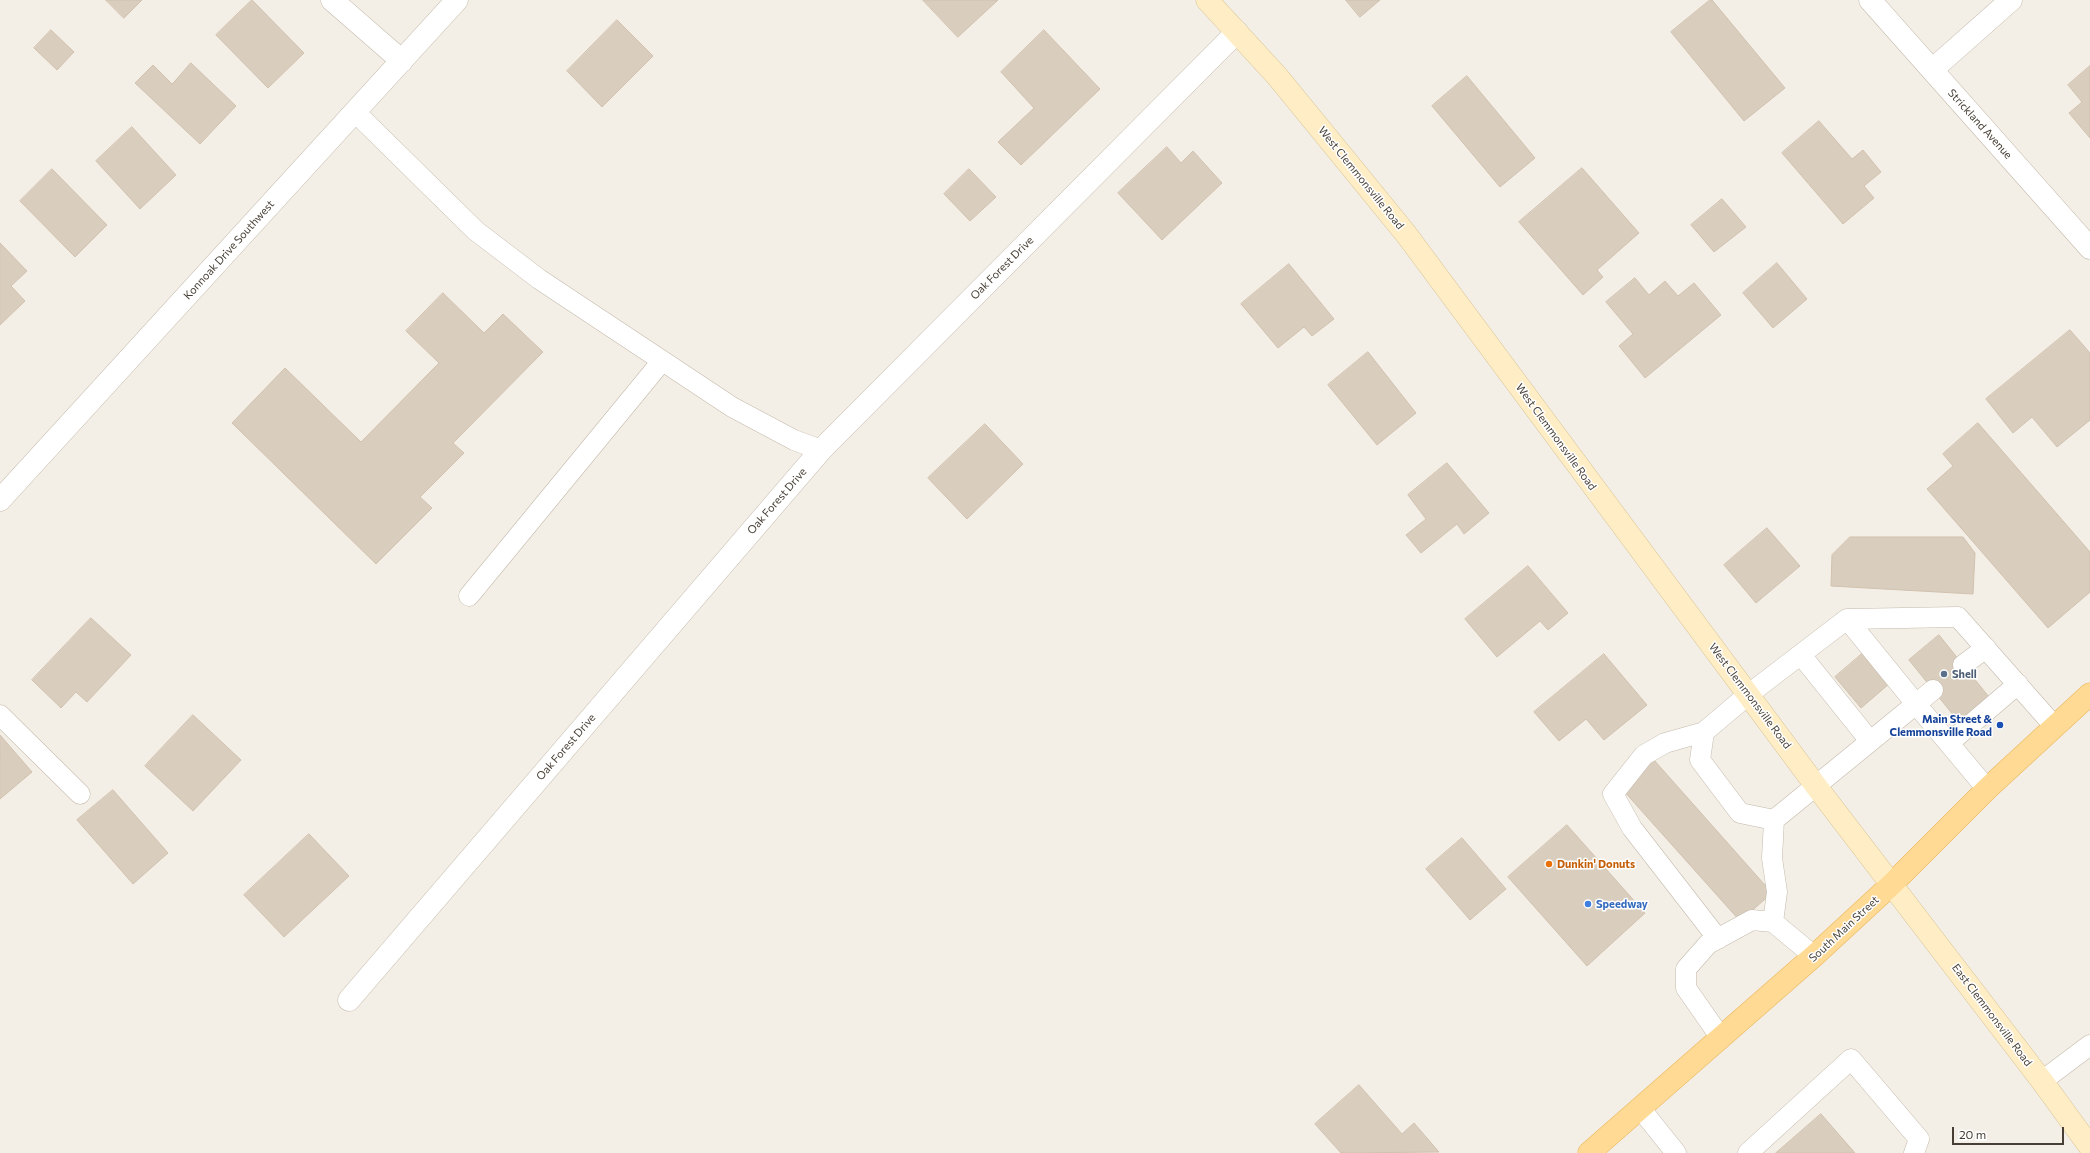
<!DOCTYPE html>
<html>
<head>
<meta charset="utf-8">
<style>
	body { margin:0 }
	#map { position:relative; width:2090px; height:1153px; overflow:hidden; background:#f4efe6; font-family:Commissioner,sans-serif }
	canvas { display:block }
	.scale { position:absolute; left:1952px; top:1127px; width:112px; height:18px; box-sizing:border-box; border:2px solid #473f35; border-top:0; padding-left:5px; font-size:12px; line-height:14px; white-space:nowrap; color:#473f35; -webkit-text-stroke:3px #fff; paint-order:stroke }
</style>
</head>
<body>
<div id="map">
<canvas width="2090" height="1153"></canvas>
<div class="scale">20 m</div>
</div>
<script>
const ctx = document.querySelector('canvas').getContext('2d');
ctx.lineJoin = 'round';
function paint(path, color) {
  ctx.fillStyle = color;
  ctx.fill(path, 'evenodd');
}
function strokePath(path, color, width, dash) {
  ctx.strokeStyle = color;
  ctx.lineWidth = width;
  ctx.lineCap = dash ? 'butt' : 'round';
  ctx.setLineDash(dash || []);
  ctx.stroke(path);
}
function drawText(font, color, halo, rows, align = 'center') {
  ctx.font = font + ' Commissioner,sans-serif';
  ctx.lineWidth = 3;
  ctx.setLineDash([]);
  ctx.textBaseline = 'middle';
  ctx.strokeStyle = halo;
  ctx.fillStyle = color;
  for (const [text, x, y, turn = 0] of rows) {
    ctx.save();
    ctx.translate(x, y);
    ctx.rotate((+turn || 0) * Math.PI / 180);
    ctx.textAlign = isNaN(turn) ? turn : align;
    if (halo) ctx.strokeText(text, 0, 0);
    ctx.fillText(text, 0, 0);
    ctx.restore();
  }
}
const building = new Path2D(`
	M106,0H142L124,18Z
	M252,0L304,53L268,88L216,35Z
	M923,0H998L958,37Z
	M1346,0H1380L1360,17Z
	M1710,0H1712L1785,88L1744,121L1671,32Z
	M617,20L653,56L602,107L567,71Z
	M51,30L74,52L57,70L34,48Z
	M1044,30L1100,89L1021,165L998,142L1034,108L1001,72Z
	M191,63L236,106L200,144L135,83L153,65L172,84Z
	M2090,66V138L2069,113L2082,102L2068,85Z
	M1467,76L1535,158L1500,187L1432,106Z
	M1819,121L1852,159L1863,150L1881,172L1864,186L1874,198L1843,224L1782,153Z
	M132,127L176,175L140,209L96,161Z
	M1167,147L1181,163L1193,151L1222,183L1162,240L1118,193Z
	M1582,168L1639,233L1597,270L1603,277L1583,295L1519,222Z
	M52,169L107,225L75,257L20,201Z
	M969,169L996,197L970,221L944,194Z
	M1722,199L1746,227L1714,252L1691,225Z
	M0,243L27,271L11,286L25,301L0,325Z
	M1777,263L1807,299L1773,328L1743,293Z
	M1289,264L1334,319L1312,336L1304,327L1278,348L1241,304Z
	M1635,278L1649,295L1665,281L1678,296L1694,283L1721,315L1645,378L1619,346L1633,334L1606,302Z
	M443,293L484,333L503,314L543,352L453,443L464,453L420,497L432,508L376,564L232,423L285,368L361,442L439,363L406,331Z
	M2070,330L2090,353V420L2057,447L2032,417L2013,433L1986,399Z
	M1368,352L1416,413L1377,445L1328,385Z
	M1978,423L2090,552V592L2048,628L1927,489L1953,466L1943,454Z
	M985,424L1023,464L967,519L928,478Z
	M1447,463L1489,513L1464,534L1457,524L1421,553L1406,535L1426,519L1408,495Z
	M1767,528L1800,566L1756,603L1724,565Z
	M1850,537H1963L1975,553L1973,594L1831,586L1832,555Z
	M1528,566L1568,613L1548,630L1540,621L1497,657L1465,619Z
	M91,618L131,655L87,702L76,692L61,708L32,680Z
	M1939,635L1989,697L1958,721L1909,660Z
	M1863,653L1889,684L1861,708L1835,677Z
	M1604,654L1647,705L1604,740L1586,719L1559,741L1534,712Z
	M193,715L241,760L193,811L145,766Z
	M0,735L32,772L0,799Z
	M1654,760L1772,893L1740,921L1622,789Z
	M113,790L168,853L133,884L77,820Z
	M1567,825L1645,913L1587,966L1508,877Z
	M309,834L349,876L284,937L244,895Z
	M1462,838L1506,889L1470,920L1426,869Z
	M1359,1085L1402,1134L1414,1123L1439,1152L1341,1153L1315,1124Z
	M1821,1114L1855,1153H1776Z`);
paint(building, '#d9cdbe');
strokePath(building, '#d1c1ae', 1);
const service = new Path2D(`
	M355,112L476,231L539,279L732,407L794,440L821,450
	M469,596L662,361
	M1847,619L1916,704L1774,820L1740,813L1700,760L1704,732L1749,694L1847,619L1958,617L2055,727
	M1801,655L1870,741
	M1963,665L1986,648
	M1933,690L1916,704L1987,789
	M0,715L80,794
	M1704,732L1665,743L1644,755L1613,794L1632,828L1718,939
	M1949,743L2018,684
	M1773,922L1777,892L1772,858L1774,820
	M1721,1038L1686,988V969L1708,944L1752,920L1773,922L1814,956
	M2042,1081L2090,1045
	M1640,1108L1676,1153
	M1748,1153L1851,1059L1919,1139L1914,1153`);
const minor = new Path2D(`
	M332,0L402,61
	M1870,0L2090,248
	M1932,70L2011,0
	M0,500L457,0
	M349,1000L821,450L1237,32`);
const secondary = new Path2D(`
	M1207,0L1277,76L1406,234L1816,786L2042,1081L2090,1147`);
const primary = new Path2D(`
	M1589,1153L1814,956L1892,884L1987,789L2090,694`);
strokePath(service, '#c3b9ab', 21);
strokePath(minor, '#c3b9ab', 23);
strokePath(secondary, '#d6c194', 23);
strokePath(primary, '#e9b75f', 23);
strokePath(service, '#fff', 20);
strokePath(minor, '#fff', 22);
strokePath(secondary, '#ffeec5', 22);
strokePath(primary, '#ffda94', 22);
for (const [x, y, r, color] of [
	[1944,674,4,"#5c6f8a"],
	[2000,725,4,"#1a4fb4"],
	[1549,864,4,"#e8710a"],
	[1588,904,4,"#3f7fe0"]
]) {
  const dot = new Path2D();
  dot.arc(x, y, r, 0, 2 * Math.PI);
  ctx.fillStyle = color;
  ctx.fill(dot);
  strokePath(dot, '#fff', 1.5);
}
drawText('11px', '#473f35', '#fff', [
	["Strickland Avenue",1980,124,48],
	["West Clemmonsville Road",1361,178,51],
	["Konnoak Drive Southwest",229,250,-48],
	["Oak Forest Drive",1002,268,-45],
	["West Clemmonsville Road",1556,437,54],
	["Oak Forest Drive",777,501,-49],
	["West Clemmonsville Road",1750,696,53],
	["Oak Forest Drive",566,747,-49],
	["South Main Street",1844,929,-43],
	["East Clemmonsville Road",1992,1015,53]
]);
drawText('bold 11px', '#4e5e75', '#fff', [
	["Shell",1952,674]
], 'left');
drawText('bold 11px', '#164399', '#fff', [
	["Main Street &",1992,719],
	["Clemmonsville Road",1992,732]
], 'right');
drawText('bold 11px', '#c56008', '#fff', [
	["Dunkin' Donuts",1557,864]
], 'left');
drawText('bold 11px', '#366cbe', '#fff', [
	["Speedway",1596,904]
], 'left');
</script>
</body>
</html>
